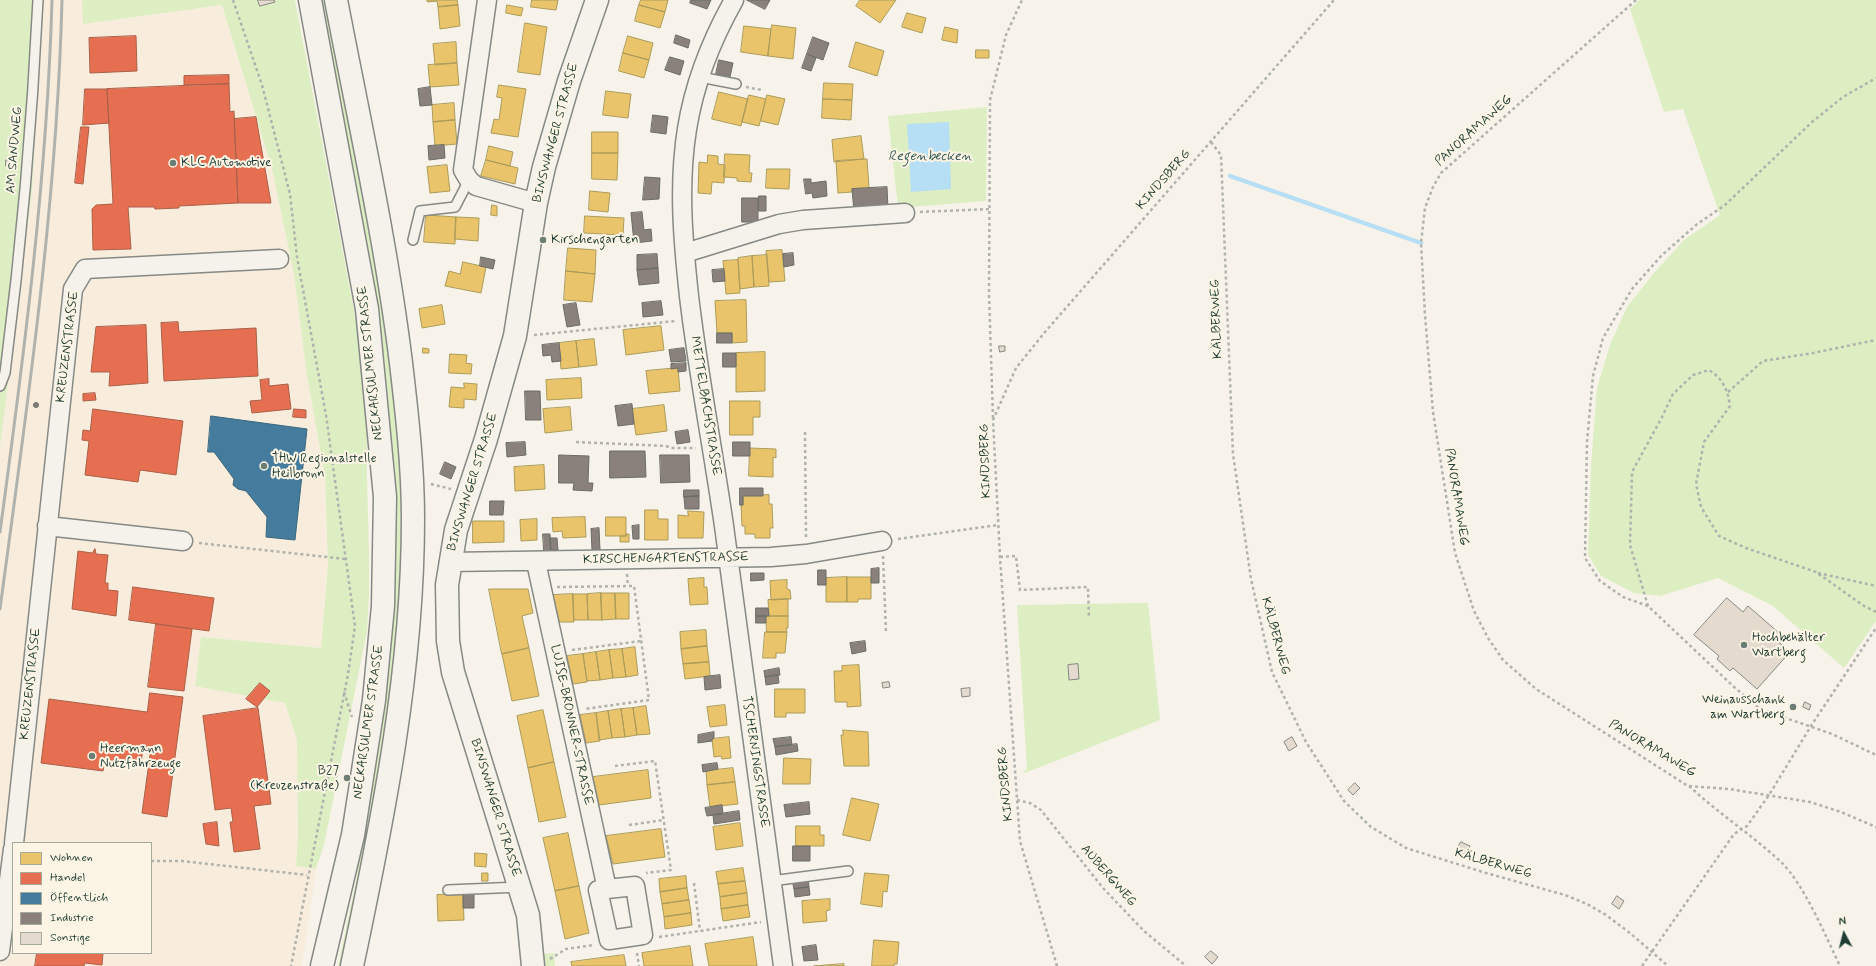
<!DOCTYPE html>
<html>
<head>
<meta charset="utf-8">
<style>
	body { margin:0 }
	#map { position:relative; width:1876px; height:966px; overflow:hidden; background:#f7f3ea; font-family:Mynerve,sans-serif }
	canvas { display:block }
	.legend { position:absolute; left:12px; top:842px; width:140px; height:112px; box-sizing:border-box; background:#fcf5e5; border:1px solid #a4ab9e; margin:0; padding:5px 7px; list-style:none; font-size:12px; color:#1f3d34 }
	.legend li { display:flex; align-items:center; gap:8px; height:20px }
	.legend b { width:20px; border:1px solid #a4ab9e }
	.north { position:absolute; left:1824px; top:914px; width:40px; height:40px; -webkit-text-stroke:3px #fcf5e5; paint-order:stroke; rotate:353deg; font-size:11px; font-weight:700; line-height:16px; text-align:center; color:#1f3d34 }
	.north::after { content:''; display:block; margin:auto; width:14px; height:18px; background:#1f3d34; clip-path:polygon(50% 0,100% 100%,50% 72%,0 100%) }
</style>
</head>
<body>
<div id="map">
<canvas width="1876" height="966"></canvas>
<ul class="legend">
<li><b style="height:11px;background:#e9c46a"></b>Wohnen</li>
<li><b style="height:11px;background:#e76f51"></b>Handel</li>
<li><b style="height:11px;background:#457b9d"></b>Öffentlich</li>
<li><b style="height:11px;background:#8a817c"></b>Industrie</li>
<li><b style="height:11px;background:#e4dbce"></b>Sonstige</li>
</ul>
<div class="north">N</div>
</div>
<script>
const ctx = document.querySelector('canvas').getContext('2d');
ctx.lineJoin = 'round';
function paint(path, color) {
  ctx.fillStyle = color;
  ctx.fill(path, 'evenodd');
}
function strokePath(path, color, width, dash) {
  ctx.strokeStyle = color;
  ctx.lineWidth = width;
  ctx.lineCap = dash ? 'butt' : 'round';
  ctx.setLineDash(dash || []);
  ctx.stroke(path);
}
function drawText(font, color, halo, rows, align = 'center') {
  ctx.font = font + ' Mynerve,sans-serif';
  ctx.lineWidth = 4;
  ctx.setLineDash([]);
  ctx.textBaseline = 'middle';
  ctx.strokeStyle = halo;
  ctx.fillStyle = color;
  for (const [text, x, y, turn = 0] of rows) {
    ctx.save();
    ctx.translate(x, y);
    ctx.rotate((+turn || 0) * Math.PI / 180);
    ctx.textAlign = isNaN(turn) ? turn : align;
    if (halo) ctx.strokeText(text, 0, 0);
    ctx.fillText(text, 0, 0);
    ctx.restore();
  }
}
paint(new Path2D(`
	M42,0H82L83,24L222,5L272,169L294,274L307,376L325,476L328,565L321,648L201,637L195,685L285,703L297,740L298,835L296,866L316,869L302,966H0V447L32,191ZM13,843H151V953H13Z`), '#f8eddc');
paint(new Path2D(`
	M0,0H42L32,191L0,447Z
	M82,0H295L359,337L367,415V479L369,552V595L367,631L324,845L316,869L296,866L298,835L297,740L285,703L195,686L201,637L321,648L328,565L325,476L307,376L294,274L272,169L222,5L83,24Z
	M321,0H328C360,173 400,347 402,524C404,673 370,820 344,966H338L356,881L362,838L394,476L385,365L371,268Z
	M1639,0H1876V621L1844,668L1773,606L1718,578L1660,596L1634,593L1601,576L1588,555L1591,464L1597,388L1610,345L1627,307L1653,274L1684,240L1720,215L1683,109L1664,112L1630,9Z
	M987,107L986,201L898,208L888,116Z
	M1148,603L1160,720L1022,774L1027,768L1017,605Z
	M554,953L555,966H540V954Z`), '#ddeec2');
paint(new Path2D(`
	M949,122L951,189L911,192L907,124Z`), '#b6def5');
const homes = new Path2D(`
	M427,0H457L458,5L438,7L437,1L428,2Z
	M532,0H558L556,10L531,7Z
	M641,0H668L665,12L639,5Z
	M860,0H896L880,23L856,6Z
	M458,5L460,26L440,29L438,7Z
	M507,5L523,8L521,16L506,13Z
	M639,5L665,12L660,28L635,21Z
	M907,13L926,18L922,33L902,27Z
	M525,23L547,27L540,75L518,72Z
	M772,25L796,28L793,59L768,56Z
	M744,26L771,29L768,56L741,52Z
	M945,27L958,30L957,43L942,40Z
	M628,36L653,43L649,60L623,53Z
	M456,42L457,63L435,65L433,44Z
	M856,42L884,51L877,76L849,67Z
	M976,50H989V58H976Z
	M623,53L649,60L644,78L619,71Z
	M457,63L459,85L430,87L428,65Z
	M824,83L853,84L852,100L823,99Z
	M499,85L526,89L518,137L491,133L494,119L499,120L502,98L497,97Z
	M606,91L631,94L628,118L603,115Z
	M719,92L748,99L741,126L712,119Z
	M749,95L766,99L759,126L742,122Z
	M767,95L785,99L778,125L761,121Z
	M823,99L852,100L851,120L822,118Z
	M454,103L455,120L433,122L432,105Z
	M455,120L457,144L435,146L433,122Z
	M592,132H618V153H592Z
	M861,136L864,159L834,162L832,140Z
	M489,146L513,152L510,166L486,160Z
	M592,153H618L617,180L592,179Z
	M725,154L750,155L749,173H752L751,182L737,181V178L724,177Z
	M708,155L718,156V164L725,165L724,183L712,182L711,194L698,193L699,162L707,163Z
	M864,159H867L869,188L852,189V192L838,193L836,161Z
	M486,160L518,168L515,184L481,176Z
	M447,165L450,191L430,193L427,167Z
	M767,169H790L789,189L766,188Z
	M590,191L610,193L608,212L589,210Z
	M492,205L497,206V216L491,215Z
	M426,215L456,217L455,244L424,242Z
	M585,216L624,218L623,235L584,233Z
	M456,217L479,218L478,241L455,239Z
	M568,248L596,250L595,274L566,271Z
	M782,250L785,281L769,282L766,251Z
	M767,255L769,286L754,287L752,256Z
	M752,256L754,287L740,289L738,258Z
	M738,260L740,293L726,294L723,261Z
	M463,262L486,267L481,293L445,286L449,271L460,274Z
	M566,271L595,274L592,302L564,300Z
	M746,300L747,342L732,343V333H717L715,301Z
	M442,305L445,324L422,328L419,309Z
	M661,326L664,350L626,355L623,330Z
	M594,339L597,365L579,367L576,341Z
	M576,341L579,367L561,369L559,343Z
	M423,348L429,349V353H423Z
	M765,352V391L736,392V353Z
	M450,354L467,355L466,363L472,364L471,374L449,373Z
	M678,368L680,391L649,394L646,371Z
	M581,378L582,398L547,400L546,380Z
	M464,383L477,384L476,400L464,399V408L449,407L451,387L464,388Z
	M730,401H760V417H753V435H730Z
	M664,405L667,431L636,435L632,409Z
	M570,407L572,430L545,433L543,409Z
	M750,448L776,449V458L773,457V477L749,476Z
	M544,465L545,489L515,491L514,467Z
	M769,495V504H772L773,528H770V538H755V534H745V526H742L741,505H743V496Z
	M645,510H658V519H668V540H645Z
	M688,511L704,512L703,538H678V515L688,516Z
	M585,517L586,537L563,538L562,531L553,532L552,518Z
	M606,517H626V536H606Z
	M537,519V540L521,541L520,520Z
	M473,521H504V542L473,543Z
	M626,534H629V542H620V536H626Z
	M847,577V602H826V578Z
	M847,577H871V599H858V602H847Z
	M704,578V587H707L708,604L690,605L688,579Z
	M787,580V589L790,590L791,599L771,600L770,581Z
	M489,589H528L533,613L522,616L529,648L502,654Z
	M601,593H615L616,619L602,620Z
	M601,593L602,620H588L587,594Z
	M615,593H629V619H616Z
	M573,594L574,622H559L553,595Z
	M573,594H587L588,620H574Z
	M788,599V616H769L768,600Z
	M766,616H788V628H786L787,632H767Z
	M706,630L707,646L681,649L680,632Z
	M765,632H787L785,653H776V658H763Z
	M707,646L709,662L683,664L681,649Z
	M635,647L638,675L626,677L622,649Z
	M529,648L539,696L512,701L502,654Z
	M622,649L626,677L613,678L609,650Z
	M609,650L613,678L600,680L596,652Z
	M596,652L600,680L587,681L583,654Z
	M583,654L587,682L573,684L567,656Z
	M709,662L710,676L685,679L683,664Z
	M859,665L861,706L847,707V702H835L834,671H842V666Z
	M775,689H805V713H786V717H775Z
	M725,705L727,725L710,727L707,707Z
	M646,706L650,734L637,735L633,708Z
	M633,708L637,735L625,737L621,709Z
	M621,709L625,737L612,738L608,711Z
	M543,710L554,762L528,768L517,716Z
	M608,711L612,738L599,740L596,713Z
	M596,713L600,741L586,743L580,715Z
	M843,730L868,732L869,766H844L841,735H843Z
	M729,737L731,758L722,759L721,756L714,757L712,739Z
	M784,758L811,759L810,784H783Z
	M554,762L566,817L539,822L528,768Z
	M733,768L735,782L707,785L706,771Z
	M648,770L651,798L599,805L593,777Z
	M735,782L738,804L710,807L707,785Z
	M852,798L879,804L870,841L843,835Z
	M740,823L743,846L716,850L713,827Z
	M796,826H820V835H824V846H796Z
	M661,829L665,857L613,864L606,836Z
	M568,833L579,886L555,891L543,838Z
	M475,853L487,854L486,867L475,866Z
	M743,868L745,881L718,884L716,872Z
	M482,873H488V881H482Z
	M865,873L889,875L887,892L883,891L882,907L861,904Z
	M686,876L687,888L660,892L659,879Z
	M745,881L747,893L720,897L718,884Z
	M579,886L589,933L565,939L555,891Z
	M687,888L689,900L662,904L660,892Z
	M747,893L748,905L721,909L720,897Z
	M463,894L464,920L438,921L437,895Z
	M830,899V910L826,911L827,921L803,923L802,901Z
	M689,900L691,913L664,917L662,904Z
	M748,905L750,917L723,921L721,909Z
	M691,913L692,925L665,929L664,917Z
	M753,937L757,966H709L705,944Z
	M874,940L899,942L897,964H894V966H872Z
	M690,946L693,966H644L642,953Z
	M624,955L626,966H572L571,962Z
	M844,964V966H814Z`);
paint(homes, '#e9c46a');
strokePath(homes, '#ac9c5a', 1);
const shops = new Path2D(`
	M136,36L137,71L90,73L89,38Z
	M229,75V84L184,85V76Z
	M229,84L230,112L234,111L238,203L179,206V208L155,209L154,207H128L131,249L93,250L92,209L96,205L113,204L107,89Z
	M85,89H107L109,123L83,125Z
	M256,117L271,203H238L234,119Z
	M81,127H89L83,184L75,183Z
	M178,322L179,332L256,328L258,376L164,381L161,323Z
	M146,325L148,383L109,386L110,372H91L96,327Z
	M269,379V386L288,384L291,409L252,413L250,401L262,400L260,380Z
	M95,393L96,400L83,401V394Z
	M93,409L183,421L176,475L140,470L138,482L85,475L89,441L82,440L83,430L90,431Z
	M294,409L306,410V418L293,417Z
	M95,549L96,554L108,555L105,583H108V590L118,591L116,616L72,609L78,551L92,553Z
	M133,587L214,598L209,631L129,620Z
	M156,624L192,629L184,691L148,687Z
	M260,683L270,691L257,707L246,699Z
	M150,693L183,697L167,817L142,813L151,748L143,747L141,764L105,760L103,771L41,763L49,699L147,712Z
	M258,708L271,804L254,806L260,849L234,852L230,822H233L231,808L215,810L203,716Z
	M217,822L219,846L206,844L203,824Z
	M37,953H103L102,965L85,963L84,966H35Z`);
paint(shops, '#e76f51');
strokePath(shops, '#ab6048', 1);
const public = new Path2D(`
	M211,416L307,429L295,540L266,537L267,517L246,491L238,489L233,485L234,479L214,452H208Z`);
paint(public, '#457b9d');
strokePath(public, '#3a687e', 1);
const industry = new Path2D(`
	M691,0H711L707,9L690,3Z
	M747,0H770L765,9Z
	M676,35L690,40L688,48L674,43Z
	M813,37L829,43L823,60L807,54Z
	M807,54L816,58L811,71L802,68Z
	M670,57L684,61L680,75L665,70Z
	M719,60L733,63L730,77L716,74Z
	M430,87L432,105L420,106L418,89Z
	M653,115L668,117L666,134L651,132Z
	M444,145L445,158L429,160L428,146Z
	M645,177L660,178L659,199L643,200Z
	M804,179H811V183L826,181L827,196L813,198L812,193L806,194Z
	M887,187L888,208L854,211L852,189Z
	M759,196H766V211H759Z
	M742,198H758V222H742Z
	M642,212L644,230L651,229L652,241L634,243L631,213Z
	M793,253L794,265L784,267L783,254Z
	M657,254L658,268L637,270V255Z
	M481,257L495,260L493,269L480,266Z
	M658,268L659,283L639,285L637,270Z
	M724,269L725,281L713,282L712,270Z
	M661,301L663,315L643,317L642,303Z
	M576,303L580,325L567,327L563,305Z
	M717,333H732V343H717Z
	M559,343L561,361L552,362L551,355L543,356L542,345Z
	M684,348L686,361L671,362L669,350Z
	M723,353H736V367H723Z
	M686,363V371L678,372V368L671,369V364Z
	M525,391H540L541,420H526Z
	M33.5 405a2.5 2.5 0 1 1 5 0a2.5 2.5 0 1 1-5 0Z
	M632,404L634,424L618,426L615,406Z
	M688,430L690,442L677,444L675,432Z
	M525,442L526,455L507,457L506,443Z
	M733,442H750V456H733Z
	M610,451H645L646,477L610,478Z
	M559,455L589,456L588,483H593L592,491L573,490L574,483H559Z
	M660,455H689L690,482L661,483Z
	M445,462L456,467L451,479L440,474Z
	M740,488H763V496H743V505H740Z
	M684,490H699V496L684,497Z
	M699,496V509H685L684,497Z
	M490,501H504L503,515H490Z
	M639,525V539H633L632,526Z
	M599,528L600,550H592L591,529Z
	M543,534H550L551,550L544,551Z
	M550,538H557L558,550H551Z
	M879,568V583H871V569Z
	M818,570H826V585H818Z
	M751,573H764V580L751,581Z
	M756,608H768L769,616H756Z
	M756,616H766V623H756Z
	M865,641L866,651L852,654L850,643Z
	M779,668L780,675L765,677L764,671Z
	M720,675L721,688L705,690L704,677Z
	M778,675L779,683L766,685L765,677Z
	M714,732V738L712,739V741L698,743V735Z
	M791,737L792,745L775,747L773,739Z
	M797,744L798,751L776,755L775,747Z
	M717,763L718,769L703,772L702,765Z
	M809,802L810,814L786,817L784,805Z
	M722,805L723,814L707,816L705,808Z
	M739,811L740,820L714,824L713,815Z
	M793,846H810V861H793Z
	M808,878L809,887L794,889L792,880Z
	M809,887L810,895L795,897L794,889Z
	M474,893V908H463V894Z
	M816,945L818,960L804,961L802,947Z`);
paint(industry, '#8a817c');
strokePath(industry, '#6a6d66', 1);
strokePath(new Path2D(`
	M1230,176L1421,243`), '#b6def5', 4.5);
const building = new Path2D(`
	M258,0H274L275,2L260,6Z
	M6,160L13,161L12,167L6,166Z
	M999,346H1005V351L1000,352Z
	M1727,598L1743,612L1748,606L1779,633L1774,638L1790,652L1757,689L1733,668L1730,671L1717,659L1719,656L1694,635Z
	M1078,664L1079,679L1069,680L1068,665Z
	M889,682L890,687L883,688L882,683Z
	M970,688V696L962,697L961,689Z
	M1805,702L1811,705L1809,710L1803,707Z
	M1292,737L1297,746L1289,751L1284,742Z
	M1355,783L1360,788L1353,795L1348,790Z
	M1461,842L1470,846L1464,856L1456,851Z
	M1617,896L1624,901L1619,909L1612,904Z
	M1211,951L1218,957L1212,964L1205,957Z`);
paint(building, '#e4dbce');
strokePath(building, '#868984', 1);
const service = new Path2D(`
	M700,77L736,84
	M413,240L420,211L455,207L469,180
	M0,386L5,373C21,249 32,125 38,0
	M771,881L848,871
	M448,890L520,887`);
const minor = new Path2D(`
	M487,0L463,170L469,180L476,186L536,203
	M734,0C712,39 694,85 687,129C678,185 683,241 689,296C698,373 713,449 724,526C743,672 763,819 783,966
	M685,253L779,224L803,220L905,213
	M47,526L183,541
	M449,562L771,557L806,554L882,541
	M536,562L607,889
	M14,843L73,289L85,269L279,259
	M635,886L643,935L609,940L598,890Z
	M0,951L13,849`);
const secondary = new Path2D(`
	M533,966L528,915L453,672L448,641L447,585L456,530L486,439L515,336L536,203L544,167L569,81L597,0`);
const primary = new Path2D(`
	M310,0L367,309L385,497L383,606L374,700L353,835L322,966
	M336,0C359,120 386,241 401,363C407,414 413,467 413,519C413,670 383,819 352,966`);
strokePath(service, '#868984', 12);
strokePath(minor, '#868984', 21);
strokePath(secondary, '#868984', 25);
strokePath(primary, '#868984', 25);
strokePath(new Path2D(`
	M233,0L262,85L290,194L297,257L326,415L355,626L348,674L291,966
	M1636,0L1441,173L1433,187L1425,208L1421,243L1425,315L1433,412L1455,553L1474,611L1488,638L1503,660L1536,689L1688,786L1729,789L1810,802L1841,812L1876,827
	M746,87L762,90
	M1211,142L1221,155L1233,454L1251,579L1272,672L1306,742L1344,801L1371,827L1406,848L1486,873L1565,895L1587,904L1606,915L1630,933L1668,966
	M920,212L989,209
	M534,335L676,321
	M1728,392L1763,361L1813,353L1876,340
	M993,418L989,294L990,100L1006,35L1022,0
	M805,432L806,537
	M576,442L666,446L671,448H696
	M431,484L451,489
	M898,539L998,525
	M199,543L345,559
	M883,556L886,632
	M1000,557L1016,556L1020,590L1088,587L1089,618
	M1818,573L1876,586
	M627,574L628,586
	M557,587L634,586L649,700L585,709
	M1648,606L1623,597L1600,581L1585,558L1587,442L1593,376L1603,338L1632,289L1661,256L1696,225L1725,205L1812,122L1843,97L1876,78
	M1876,612L1864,606L1816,572L1746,548L1719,536L1701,507L1696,484L1704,442L1730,406C1728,390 1723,379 1709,370L1693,375L1673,394L1661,419L1632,472L1630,545L1648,606L1734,687L1760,709L1832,734L1876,755
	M572,650L641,641
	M344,692L352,717
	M615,766L655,761L671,870L646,873
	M1689,786C1718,813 1752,835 1781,862C1804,884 1826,937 1840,966
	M1017,800L1030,803L1041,810L1103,888L1144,931L1186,966
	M629,825L664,820
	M151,861H182L307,875
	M694,883L700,931
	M659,937L761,922
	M637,953L639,966
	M550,959L566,949L594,945
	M1057,966L1020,841L1000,557L993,420L1016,368L1045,332L1334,0
	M1642,966L1734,834L1747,826L1769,795L1811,726L1876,628`), '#b0b2ad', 2.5, [3, 3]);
strokePath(service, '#f5f2ec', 9);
strokePath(minor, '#f5f2ec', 18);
strokePath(secondary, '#f5f2ec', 22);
strokePath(primary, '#f5f2ec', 22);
strokePath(new Path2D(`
	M0,532C24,355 47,178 52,0
	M0,609C27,407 57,204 62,0`), '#b0b2ad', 3);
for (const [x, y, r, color] of [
	[173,163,4,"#6b7d74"],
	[543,240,4,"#6b7d74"],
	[264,466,4,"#6b7d74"],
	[1744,645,4,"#6b7d74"],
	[1793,707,4,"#6b7d74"],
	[92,756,4,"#6b7d74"],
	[347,778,4,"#6b7d74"]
]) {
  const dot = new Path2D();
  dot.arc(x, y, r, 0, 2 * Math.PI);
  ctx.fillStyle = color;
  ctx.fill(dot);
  strokePath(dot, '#fcf5e5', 1.5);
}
drawText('13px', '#1f3d34', '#fcf5e5', [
	["PANORAMAWEG",1474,131,-42],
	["BINSWANGER STRASSE",556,133,-75],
	["AM SANDWEG",15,150,-85],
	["KINDSBERG",1164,180,-49],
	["KÄLBERWEG",1217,319,-92],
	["KREUZENSTRASSE",68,347,-83],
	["NECKARSULMER STRASSE",371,363,-96],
	["METTELBACHSTRASSE",705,406,81],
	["KINDSBERG",986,461,-92],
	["BINSWANGER STRASSE",473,482,-73],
	["PANORAMAWEG",1456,497,81],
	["KIRSCHENGARTENSTRASSE",666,559,-1],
	["KÄLBERWEG",1275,636,75],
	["KREUZENSTRASSE",31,684,-84],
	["NECKARSULMER STRASSE",369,722,-82],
	["LUISE-BRONNER-STRASSE",571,725,78],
	["PANORAMAWEG",1652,749,31],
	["TSCHERNINGSTRASSE",755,762,82],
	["KINDSBERG",1006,784,-95],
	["BINSWANGER STRASSE",495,808,73],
	["KÄLBERWEG",1493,864,16],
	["AUBERGWEG",1108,876,49]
]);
drawText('13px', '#1f3d34', '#fcf5e5', [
	["KLC Automotive",181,163],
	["Kirschengarten",551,240],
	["THW Regionalstelle",272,459],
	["Heilbronn",272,474],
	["Hochbehälter",1752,638],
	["Wartberg",1752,653],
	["Weinausschank",1785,700,"right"],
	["am Wartberg",1785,715,"right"],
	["Heermann",100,749],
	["Nutzfahrzeuge",100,764],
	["B27",339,771,"right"],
	["(Kreuzenstraße)",339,786,"right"]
], 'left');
drawText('italic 14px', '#385b5c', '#fcf5e5', [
	["Regenbecken",930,157]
]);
</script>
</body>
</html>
